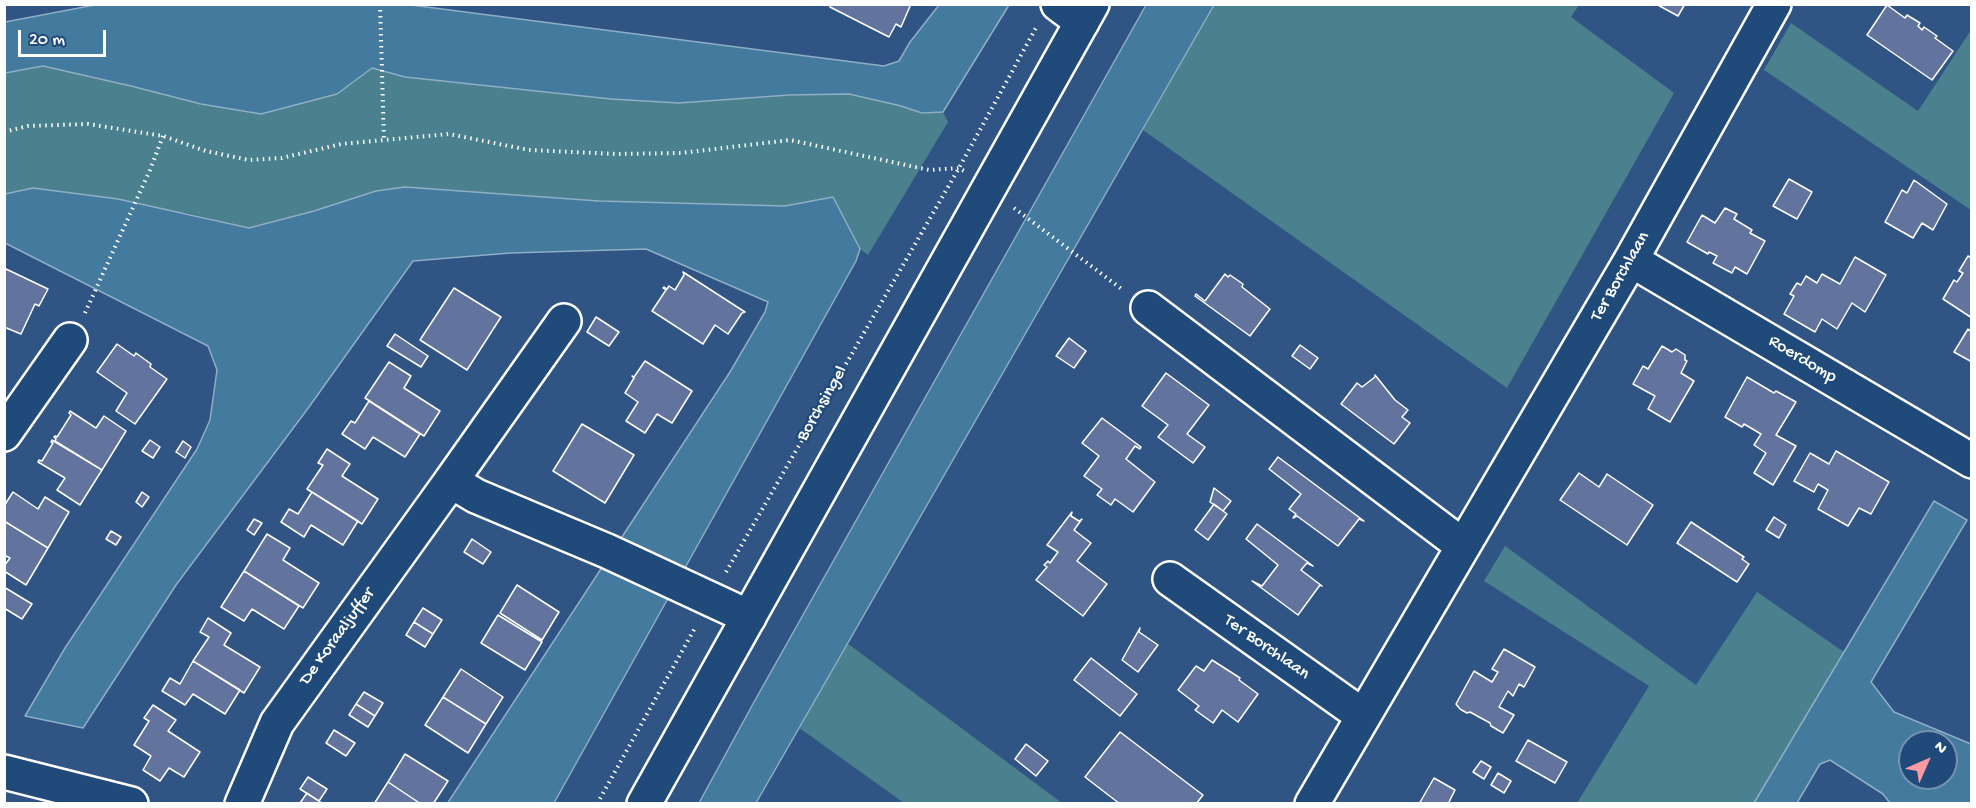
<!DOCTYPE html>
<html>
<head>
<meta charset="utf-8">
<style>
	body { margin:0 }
	#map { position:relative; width:1976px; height:808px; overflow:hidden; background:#305483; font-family:"Gochi Hand",sans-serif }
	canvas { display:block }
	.frame { position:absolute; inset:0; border:6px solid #fff; pointer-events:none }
	.north { position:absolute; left:1898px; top:730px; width:60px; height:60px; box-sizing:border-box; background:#1f4a7a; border:2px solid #7992af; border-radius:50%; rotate:45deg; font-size:16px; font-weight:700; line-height:24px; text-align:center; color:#fff }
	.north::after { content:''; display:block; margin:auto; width:21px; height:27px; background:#ff9aa2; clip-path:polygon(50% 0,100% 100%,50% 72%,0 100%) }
	.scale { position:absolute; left:18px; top:30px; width:88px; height:27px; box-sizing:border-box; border:3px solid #fff; border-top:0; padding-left:8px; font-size:18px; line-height:21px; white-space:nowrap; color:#fff; -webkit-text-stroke:4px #1f4a7a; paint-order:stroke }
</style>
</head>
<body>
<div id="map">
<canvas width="1976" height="808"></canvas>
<div class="frame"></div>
<div class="north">N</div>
<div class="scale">20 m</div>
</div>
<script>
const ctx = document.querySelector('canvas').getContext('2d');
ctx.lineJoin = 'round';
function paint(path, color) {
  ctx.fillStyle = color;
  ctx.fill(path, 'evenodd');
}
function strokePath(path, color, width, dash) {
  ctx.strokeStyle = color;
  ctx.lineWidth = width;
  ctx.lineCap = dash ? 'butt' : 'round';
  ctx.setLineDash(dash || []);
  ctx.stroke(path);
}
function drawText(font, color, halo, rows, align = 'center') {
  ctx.font = font + ' "Gochi Hand",sans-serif';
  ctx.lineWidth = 4.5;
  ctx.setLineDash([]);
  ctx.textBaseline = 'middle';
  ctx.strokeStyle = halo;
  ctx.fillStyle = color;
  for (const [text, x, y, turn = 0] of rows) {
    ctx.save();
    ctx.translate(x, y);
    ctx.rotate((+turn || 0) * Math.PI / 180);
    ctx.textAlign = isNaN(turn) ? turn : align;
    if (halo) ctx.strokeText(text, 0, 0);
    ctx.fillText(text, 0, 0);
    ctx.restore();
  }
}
paint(new Path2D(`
	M1214,5H1579L1571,17L1674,93L1507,388L1143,130Z
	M1791,23L1918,111L1971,30V210L1764,70Z
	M43,66L131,86L201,104L261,114L337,94L372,68L405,77L611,99L849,94L901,106L922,113L943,112L948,122L868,255L860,249L833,197L785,206L599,201L376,191L314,211L249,228L187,213L5,194V73Z
	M1505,546L1696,685L1757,592L1844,652L1754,803H1577L1649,686L1484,581Z
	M847,643L1062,803H904L798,727Z`), '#4b808e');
const water = new Path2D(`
	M100,4L411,5L884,66L899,61L910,42L939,5H1009L943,112L922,113L901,106L849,94L789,95L679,103L611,99L405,77L372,68L337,94L261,114L201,104L131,86L43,66L5,73V22Z
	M1146,5H1214L756,803H699L754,702Z
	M405,187L599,201L785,206L833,197L860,249L856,261L554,803L447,804L730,372L765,312L768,302L646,249L510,253L413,261L309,407L176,585L83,728L25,716L65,648L197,449L210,420L217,370L208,346L5,243V194L33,188L118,199L249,228L314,211L376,191Z
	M1934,501L1967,520L1871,682L1894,712L1971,744V803H1890L1883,794L1830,760L1820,764L1797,803H1754ZM1910,742H1946V778H1910Z`);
paint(water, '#437a9e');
strokePath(water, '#8eafc5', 1.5);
const building = new Path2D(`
	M830,4H911L901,27L896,24L889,37L830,7Z
	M1656,4H1685L1678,16Z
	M1887,5L1905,18L1907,15L1920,23L1918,26L1922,30L1924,27L1937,36L1935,38L1953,51L1932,80L1867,35Z
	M1789,179L1812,192L1797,219L1773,206Z
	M1914,180L1947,204L1933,230L1922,223L1913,238L1885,222L1902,190L1907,193Z
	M1725,208L1737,214L1734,219L1752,230L1750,233L1765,241L1747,274L1735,267L1732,273L1713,263L1717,256L1709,252L1708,254L1687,242L1702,215L1715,223Z
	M1968,256L1972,258V318L1943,299L1954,280L1957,282L1963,273L1959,271Z
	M1855,257L1886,275L1865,312L1852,303L1837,329L1822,319L1815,332L1784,314L1794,296L1790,294L1797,283L1801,285L1806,276L1817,283L1822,274L1840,284Z
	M6,269L48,289L39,306L35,304L21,334L4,327V273Z
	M683,272L745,312L742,313L728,334L715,325L703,344L652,311L666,290L663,288L664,287L667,289L669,286L675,290L684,275Z
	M1225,274L1228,277L1230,275L1243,284L1242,287L1270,309L1250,336L1195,296L1196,294L1205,301Z
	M454,288L501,317L467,370L420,340Z
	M596,317L619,332L609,346L587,332Z
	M1968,329L1972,332V362L1954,352Z
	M395,334L428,356L421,367L387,346Z
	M1069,338L1086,351L1074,368L1056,356Z
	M117,344L134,356L136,353L151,364L150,367L167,379L135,424L116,411L127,393L97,372Z
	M1300,345L1318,358L1310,369L1292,356Z
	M1662,346L1672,352L1676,349L1685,355V360L1687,361L1681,373L1694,381L1670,422L1648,409L1655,396L1633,384L1643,366L1648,369Z
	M645,361L692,391L672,423L657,414L645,433L626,421L638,402L625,393L634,378L632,376L634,377Z
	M389,362L411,376L404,388L440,411L424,436L365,398Z
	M1166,373L1209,405L1187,434L1205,447L1193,463L1158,437L1168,425L1142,406Z
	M1375,375L1395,400L1408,410L1402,417L1410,423L1394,444L1341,404L1357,383L1362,387L1375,377Z
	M1747,377L1774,393L1776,391L1796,402L1776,435L1796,446L1773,485L1754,473L1766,453L1754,445L1761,434L1744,424L1742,427L1725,417Z
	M369,401L420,434L405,457L373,437L365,449L342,434L351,421L355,423Z
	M70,411L96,428L104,416L126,431L102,470L55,441L56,439L54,437L55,436L57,437L71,415L69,413Z
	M1102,418L1141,447L1140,449L1135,446L1126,459L1155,482L1133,512L1115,499L1111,505L1097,495L1102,489L1084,476L1099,456L1082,443Z
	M582,424L634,455L605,503L553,471Z
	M52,440L102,470L80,505L57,490L65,478L38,462L39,460L42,461L53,443L51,442Z
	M150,440L160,447L153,458L142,451Z
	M183,441L191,447L185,458L176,452Z
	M327,449L350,464L342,476L378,499L362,524L307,489L323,465L318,463Z
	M1836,451L1889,482L1871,514L1859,508L1848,526L1818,509L1828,490L1818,484L1814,492L1794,481L1810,453L1829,464Z
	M1278,457L1364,521L1359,519L1338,546L1297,516L1293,518L1296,514L1289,509L1301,494L1269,469Z
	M1579,473L1599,487L1607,474L1653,505L1627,545L1560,500Z
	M1214,488L1231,501L1223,511L1210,502Z
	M13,492L38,509L45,497L69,512L48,548L4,521V506Z
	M142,492L149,497L142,507L136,502Z
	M312,492L358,521L343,545L311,525L304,537L281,522L289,509L298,514Z
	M1214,504L1227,514L1208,540L1195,530Z
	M1072,512L1071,516L1079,521L1082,519L1074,530L1091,543L1077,561L1107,584L1083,616L1036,580L1047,567L1044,565L1048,561L1050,563L1058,552L1047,545Z
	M1774,517L1786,525L1779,538L1766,530Z
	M254,519L262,523L254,535L247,530Z
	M4,521L48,548L26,585L4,571V566L10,558L4,555Z
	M1691,522L1744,557L1742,559L1749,564L1737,582L1677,543Z
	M1257,524L1313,566L1307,563L1301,570L1322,586L1320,585L1298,615L1252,581L1262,586L1278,565L1246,539Z
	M111,531L121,537L116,545L106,539Z
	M267,534L290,548L283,560L319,583L303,608L244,571Z
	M472,539L491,552L483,564L464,552Z
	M244,571L299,606L284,629L252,609L244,621L221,607Z
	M517,585L559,612L542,640L500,613Z
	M4,587L32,604L22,619L4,608Z
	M423,608L442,620L433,634L414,622Z
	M498,615L542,642L525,670L481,643Z
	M208,618L231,633L224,645L260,667L244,693L193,661L209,637L200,632Z
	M414,622L433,634L425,647L406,635Z
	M1140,628L1139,632L1158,645L1138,672L1122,660Z
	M1504,649L1535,667L1524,687L1519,684L1513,696L1508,691L1499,707L1514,715L1503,733L1491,726L1490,723L1470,712L1467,713L1460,709L1456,704L1474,671L1492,682L1498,672L1492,669Z
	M1091,658L1137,694L1120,716L1074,680Z
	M1212,660L1240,678L1239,680L1258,694L1238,722L1222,710L1213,723L1195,710L1199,706L1178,690L1196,666L1204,671Z
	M193,661L240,690L225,714L193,694L185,705L162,691L170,678L180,684Z
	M461,669L503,697L486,724L443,697Z
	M364,692L383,703L375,716L356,704Z
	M443,697L486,724L468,753L425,725Z
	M356,704L375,716L368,727L349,715Z
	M153,705L176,720L168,731L200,752L184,777L169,768L160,781L143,770L151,756L134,745L149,721L144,718Z
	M334,730L355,743L346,756L326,743Z
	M1120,732L1203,795L1196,804H1120L1085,777Z
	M1528,740L1567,762L1555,783L1516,761Z
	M1026,744L1048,761L1036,776L1015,759Z
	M405,754L448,781L433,804H421L388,782Z
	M1481,761L1491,767L1484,779L1473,772Z
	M1498,773L1511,781L1504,793L1491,785Z
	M308,777L327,789L319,801L300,789Z
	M1434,778L1455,790L1448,804H1419Z
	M388,782L421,804H374Z
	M307,793L319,801L323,804L300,803Z`);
paint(building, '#62739e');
strokePath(building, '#fff', 1.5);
const minor = new Path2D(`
	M1058,4L1082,22
	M1631,260L1972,461
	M1148,308L1463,546
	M4,434L70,340
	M451,481L564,321
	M1170,579L1363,716
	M4,772L131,804
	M242,804L277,723L451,481L476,496L607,551L749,617
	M1312,804L1631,260L1774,4`);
const major = new Path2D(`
	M644,804L1092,4`);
strokePath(minor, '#fff', 38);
strokePath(major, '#fff', 38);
strokePath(new Path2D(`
	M380,4L384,141
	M4,132L28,126L88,124L163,136L206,151L249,160L282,158L341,144L449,134L529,150L616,154L681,153L790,140L929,170L959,168L964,171
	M1014,208L1123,290
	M85,313L150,170L163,136
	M726,572L959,168L1037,26
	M597,804L696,626`), '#fff', 4, [1.5, 4.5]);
strokePath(minor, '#1f4a7a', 33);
strokePath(major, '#1f4a7a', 33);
drawText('18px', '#fff', '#1f4a7a', [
	["Ter Borchlaan",1621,277,-60],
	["Roerdomp",1802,360,31],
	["Borchsingel",823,404,-60],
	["De Koraaljuffer",338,637,-54],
	["Ter Borchlaan",1266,648,35]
]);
</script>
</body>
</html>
